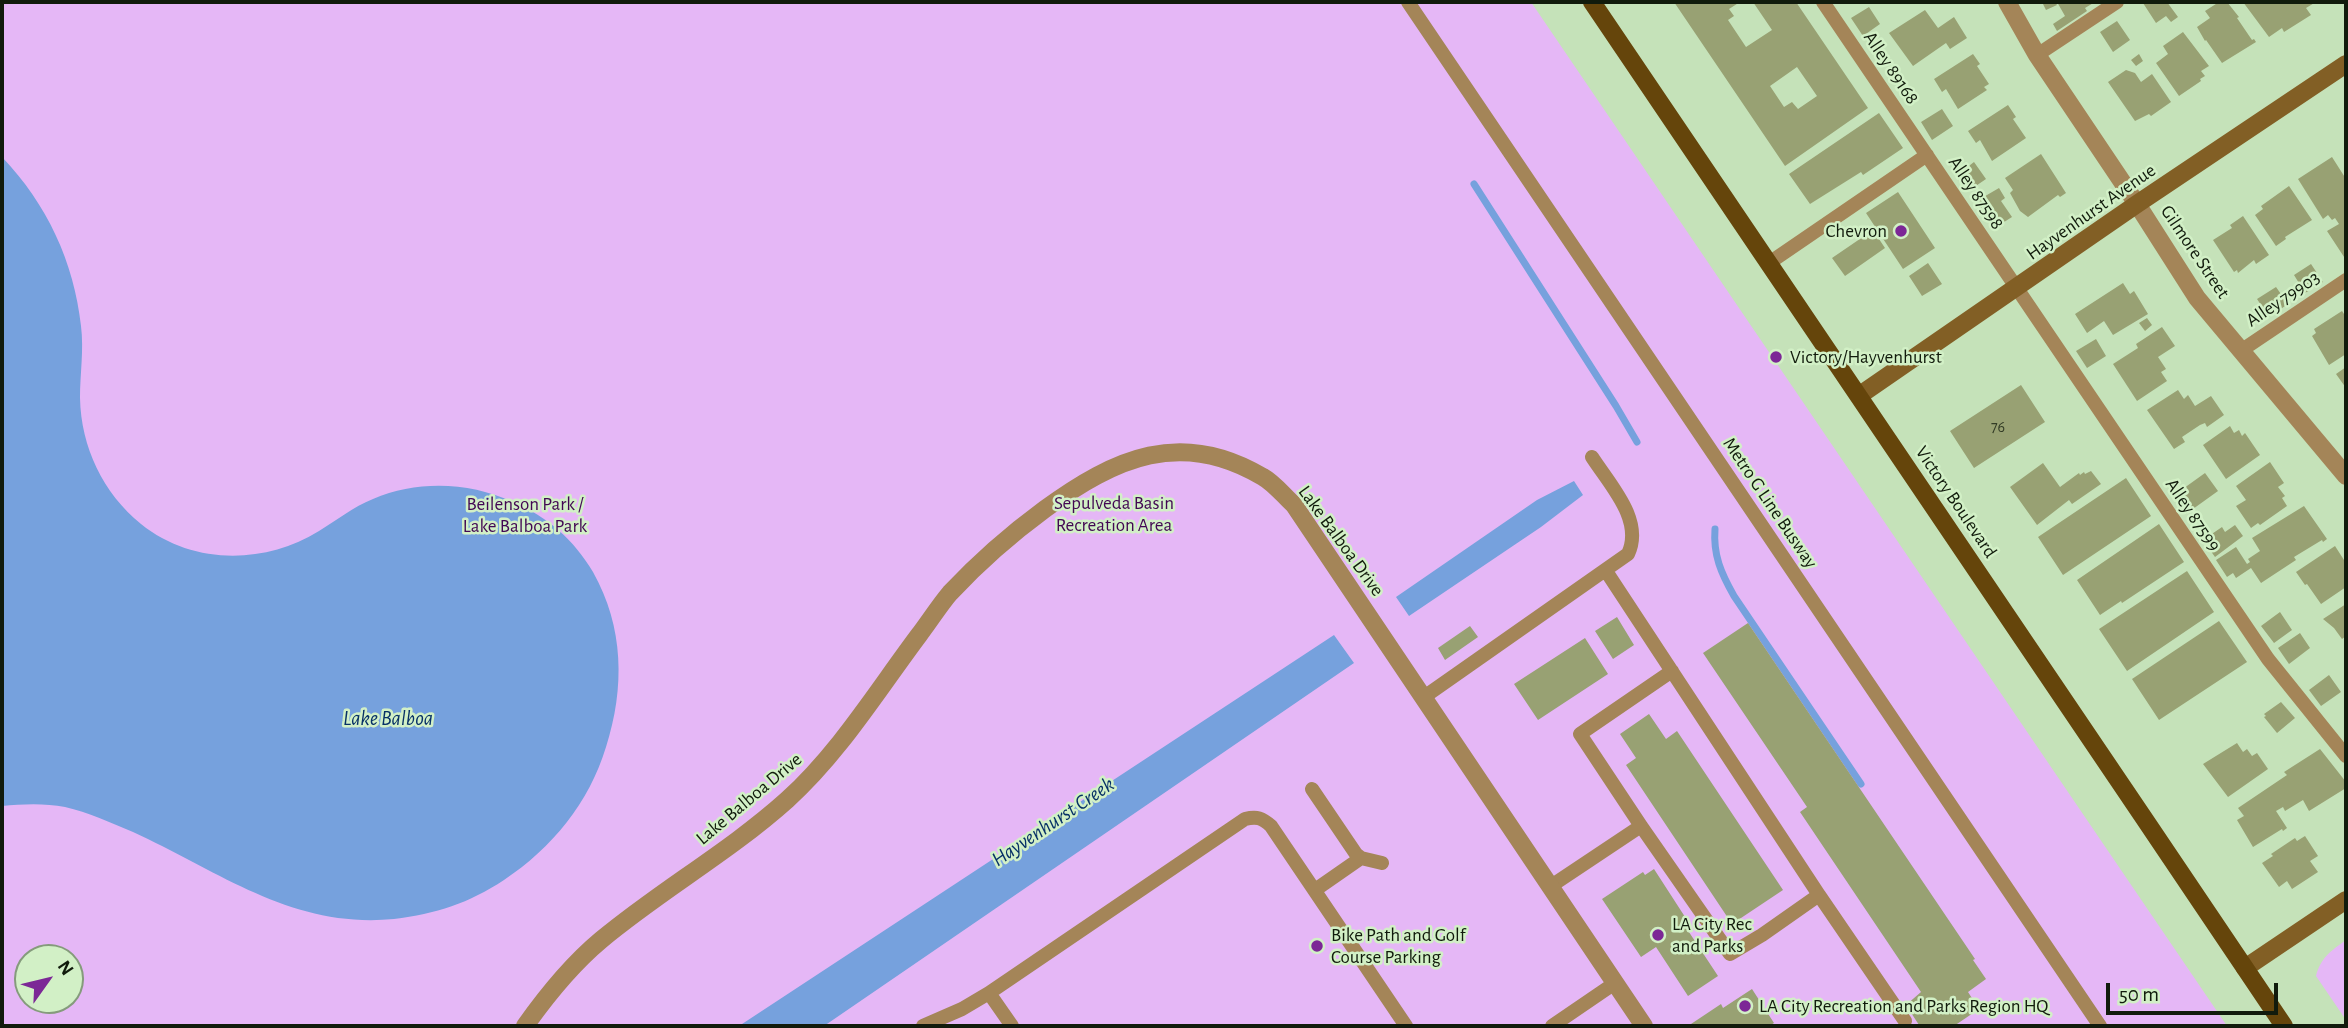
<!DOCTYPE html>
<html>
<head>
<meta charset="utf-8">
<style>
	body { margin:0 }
	#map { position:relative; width:2348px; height:1028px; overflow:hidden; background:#c5e2b9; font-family:"Alegreya Sans",sans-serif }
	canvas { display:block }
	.frame { position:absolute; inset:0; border:4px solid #111b0c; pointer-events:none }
	.north { position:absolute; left:14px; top:944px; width:70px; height:70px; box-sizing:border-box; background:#d2f0c6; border:2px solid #859b7c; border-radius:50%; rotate:56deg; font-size:19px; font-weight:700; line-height:28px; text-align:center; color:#111b0c }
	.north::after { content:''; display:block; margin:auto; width:24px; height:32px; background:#7c2796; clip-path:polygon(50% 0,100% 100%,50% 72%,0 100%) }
	.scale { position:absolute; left:2106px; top:983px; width:172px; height:32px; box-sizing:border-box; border:4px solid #111b0c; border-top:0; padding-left:9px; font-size:21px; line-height:24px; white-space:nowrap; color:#111b0c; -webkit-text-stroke:5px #d2f0c6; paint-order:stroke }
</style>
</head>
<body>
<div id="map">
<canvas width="2348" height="1028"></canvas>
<div class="frame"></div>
<div class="north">N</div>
<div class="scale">50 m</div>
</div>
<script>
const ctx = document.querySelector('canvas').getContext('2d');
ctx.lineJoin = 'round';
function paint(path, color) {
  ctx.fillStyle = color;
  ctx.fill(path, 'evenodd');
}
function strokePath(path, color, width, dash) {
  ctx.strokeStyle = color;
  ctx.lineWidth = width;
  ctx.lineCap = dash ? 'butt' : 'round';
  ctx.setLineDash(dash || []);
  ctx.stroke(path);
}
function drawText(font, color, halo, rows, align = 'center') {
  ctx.font = font + ' "Alegreya Sans",sans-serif';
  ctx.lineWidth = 5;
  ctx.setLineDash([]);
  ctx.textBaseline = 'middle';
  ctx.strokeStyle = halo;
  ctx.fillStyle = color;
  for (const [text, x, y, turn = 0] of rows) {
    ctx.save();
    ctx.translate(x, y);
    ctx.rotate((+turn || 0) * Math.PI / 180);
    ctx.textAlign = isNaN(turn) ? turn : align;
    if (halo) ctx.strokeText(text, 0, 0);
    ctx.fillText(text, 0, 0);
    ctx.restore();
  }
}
paint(new Path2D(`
	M2,2H1531L2227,1026H2ZM28,958H70V1000H28Z
	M2346,940V1020L2316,976C2321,957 2331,951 2346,940Z`), '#e5b7f6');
paint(new Path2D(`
	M2,157C47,204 74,262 81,326C84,350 80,374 80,398C81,447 103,493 141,524C192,565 264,565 319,531C337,520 353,507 373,499C418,480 469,482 513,502C548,517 574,540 593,572C624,627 625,688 606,747C589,803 552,848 504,880C469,903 436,914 394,919C293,929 220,872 133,832C111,823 88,812 65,807C45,803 22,804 2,806Z
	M1574,481L1583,495L1541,527L1409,616L1396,597L1537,500Z
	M1334,635L1354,663L824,1026H739Z`), '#76a1dd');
strokePath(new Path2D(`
	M1474,184L1616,406L1637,442
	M1715,529C1713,555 1721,573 1734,596L1861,784`), '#76a1dd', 7);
paint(new Path2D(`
	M1674,2H1740L1729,9L1734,16L1728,20L1746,47L1772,30L1753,2H1796L1868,108L1785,166ZM1797,67L1817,96L1798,109L1792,102L1784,107L1770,86Z
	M2042,2H2055L2057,5L2046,10Z
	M2057,2H2095L2085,8L2087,11L2057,31L2053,24L2065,16Z
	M2145,2H2167L2178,17L2171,22L2166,16L2156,23L2143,3Z
	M2219,2H2227L2239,17L2237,18L2252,40L2254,39L2256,42L2222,63L2206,40L2205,41L2197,27L2210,18L2205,11Z
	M2243,2H2316L2306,8L2311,15L2284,32L2282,28L2269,37Z
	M1869,7L1880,24L1863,36L1851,18Z
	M1925,10L1938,28L1954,17L1967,38L1950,49L1946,43L1913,66L1889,33Z
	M2117,21L2130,40L2113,52L2100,32Z
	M2183,32L2209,66L2201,71L2205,76L2200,79L2201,81L2179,96L2156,63L2168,54L2163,46Z
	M1973,54L1980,64L1977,66L1989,84L1984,87L1987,90L1958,109L1946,89L1942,92L1934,79Z
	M2139,54L2143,61L2136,66L2131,60Z
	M2126,70L2135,73L2141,82L2152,74L2171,102L2151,116L2149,114L2135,121L2108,82Z
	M2008,105L2016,117L2013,119L2026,138L1992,161L1980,140L1976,143L1968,131Z
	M1942,109L1953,126L1932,140L1921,122Z
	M1879,113L1903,148L1863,175L1861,172L1810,204L1789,174Z
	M2041,154L2066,193L2060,197L2058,195L2028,217L2020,211L2010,193L2013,190L2005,178Z
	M2332,157L2346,179V260L2327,231L2339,224L2335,218L2332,220L2328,215L2323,219L2298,179Z
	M1974,162L1986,179L1967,192L1956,176Z
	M2289,186L2312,220L2285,237L2286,239L2276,246L2255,215L2263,209L2261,206Z
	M1999,188L2005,198L2001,201L2012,217L1993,229L1975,202Z
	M1898,192L1935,248L1903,269L1866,213Z
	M2243,216L2269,255L2256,264L2254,260L2238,273L2237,270L2234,272L2213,240L2232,228L2230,225Z
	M1873,230L1885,248L1845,276L1832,258Z
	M1928,263L1942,284L1922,296L1909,276Z
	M2311,264L2323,282L2305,293L2294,275Z
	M2123,283L2130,294L2134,291L2148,314L2113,335L2104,321L2087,333L2075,314Z
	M2276,287L2288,304L2269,317L2257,299Z
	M2342,311L2344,314L2346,312V354L2329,365L2312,336L2316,333L2314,329Z
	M2147,318L2152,325L2145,331L2139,323Z
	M2162,327L2175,346L2158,357L2166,369L2161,372L2167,381L2137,401L2113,364L2138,348L2136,344Z
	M2096,339L2106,356L2087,368L2076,351Z
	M2346,367V388L2336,374Z
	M2021,385L2045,422L1974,468L1950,431Z
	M2178,390L2184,399L2188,395L2195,406L2211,396L2224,415L2207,427L2205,423L2200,425L2182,437L2185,442L2174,449L2147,410Z
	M2230,426L2234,433L2239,430L2242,436L2245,433L2260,455L2226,479L2203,445Z
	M2270,462L2284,483L2278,487L2285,496L2282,498L2287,506L2260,525L2258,523L2251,528L2236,506L2246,500L2236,486Z
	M2043,463L2060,487L2079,473L2080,475L2084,472L2085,474L2091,471L2101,484L2072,504L2069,500L2037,525L2010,487Z
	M2205,473L2218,491L2186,514L2173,496Z
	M2126,478L2151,516L2063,575L2038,537Z
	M2304,506L2327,539L2323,542L2322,540L2294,557L2296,560L2261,583L2251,568L2236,578L2233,573L2227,577L2216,560L2236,547L2247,564L2250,562L2248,559L2260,551L2252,538Z
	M2159,524L2184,562L2122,603L2121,601L2100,615L2077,580Z
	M2235,525L2243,536L2215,557L2203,540L2222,527L2225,532Z
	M2335,546L2344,560L2346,558V587L2321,604L2307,584L2305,585L2296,572Z
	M2187,571L2214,612L2127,671L2099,629Z
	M2346,604V636L2342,639L2334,628L2323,619Z
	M2280,612L2292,630L2274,643L2261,626Z
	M1617,617L1634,645L1613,659L1595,631Z
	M2219,621L2247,662L2159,720L2132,679Z
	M1748,623L1975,959L1973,960L1986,979L1968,992L1979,1009L1954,1026H1917L1919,1025L1906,1005L1921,992L1800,812L1807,807L1703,653Z
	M1470,626L1478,637L1445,660L1438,648Z
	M2300,633L2310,648L2289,664L2278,648Z
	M1585,638L1608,674L1538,720L1514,684Z
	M2329,675L2341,692L2321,706L2309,690Z
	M2281,702L2295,718L2277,733L2264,717L2266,716L2264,714Z
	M1649,714L1666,739L1677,731L1783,890L1732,924L1626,765L1636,758L1620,734Z
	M2237,743L2243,752L2247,749L2252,756L2257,753L2268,769L2228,797L2203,764Z
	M2320,749L2346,782V788L2309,811L2303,800L2285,811L2283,807L2276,811L2287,828L2283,831L2282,829L2253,847L2237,820L2244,816L2238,808L2287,775L2284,772Z
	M2305,836L2318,856L2310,861L2318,872L2292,889L2287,881L2279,887L2262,863L2273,856L2271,854L2295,838L2297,841Z
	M1654,869L1687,920L1683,923L1718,976L1688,996L1656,947L1641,957L1602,899L1643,872L1645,875Z
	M1752,989L1774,1023L1769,1026H1688L1721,1004L1723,1008Z`), '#98a173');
strokePath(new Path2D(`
	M1408,2L2100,1026
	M1823,2L2268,659L2346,756
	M2037,55L2117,2
	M1769,263L1927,155
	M2242,350L2346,280
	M1606,571L1819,895L1762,935L1730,954L1641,826L1580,734L1672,671
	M1424,697L1628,554C1644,520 1610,485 1592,457
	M1312,789L1356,854L1361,858L1382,863
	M1551,886L1641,826
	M1315,890L1361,858
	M1819,895L1905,1021
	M923,1026L962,1009L989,993
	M1012,1026L989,993L1245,819C1257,816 1262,818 1271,826L1406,1026
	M1552,1026L1615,983`), '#a48558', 14);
strokePath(new Path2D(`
	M2007,2L2037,55L2137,204L2197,298L2346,476
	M525,1026C547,995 571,965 601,940C661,890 729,852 787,800C839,753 877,691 919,635C929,622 939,606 950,593C979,562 1011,534 1045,509C1115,458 1181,428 1263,477C1274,483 1284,496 1294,505L1644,1026`), '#a48558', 18);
strokePath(new Path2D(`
	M1860,395L2137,204L2346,64
	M2245,968L2346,900`), '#825f25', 18);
strokePath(new Path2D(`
	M1592,2C1822,343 2054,684 2284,1026`), '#65450b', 18);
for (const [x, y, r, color] of [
	[1901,231,7,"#7c2796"],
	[1776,357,7,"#7c2796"],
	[1658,935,7,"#7c2796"],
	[1317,946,7,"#7c2796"],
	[1745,1006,7,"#7c2796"]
]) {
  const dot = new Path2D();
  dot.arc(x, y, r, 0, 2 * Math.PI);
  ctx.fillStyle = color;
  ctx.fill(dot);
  strokePath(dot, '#d2f0c6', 2.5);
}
drawText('16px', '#333c26', null, [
	["76",1998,427]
]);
drawText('19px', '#111b0c', '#d2f0c6', [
	["Alley 89168",1891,68,56],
	["Alley 87598",1976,193,56],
	["Hayvenhurst Avenue",2091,212,-35],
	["Gilmore Street",2195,252,56],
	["Alley 79903",2283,299,-34],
	["Victory Boulevard",1956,502,56],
	["Metro G Line Busway",1770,503,56],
	["Alley 87599",2193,515,56],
	["Lake Balboa Drive",1341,541,54],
	["Lake Balboa Drive",749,799,-40]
]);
drawText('19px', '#111b0c', '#d2f0c6', [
	["Chevron",1887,231,"right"],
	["Victory/Hayvenhurst",1790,357],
	["LA City Rec",1672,924],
	["and Parks",1672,946],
	["Bike Path and Golf",1331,935],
	["Course Parking",1331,957],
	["LA City Recreation and Parks Region HQ",1759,1006]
], 'left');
drawText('19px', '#420753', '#d2f0c6', [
	["Sepulveda Basin",1114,503],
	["Recreation Area",1114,525],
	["Beilenson Park /",525,504],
	["Lake Balboa Park",525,526]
]);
drawText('italic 21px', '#063066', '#d2f0c6', [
	["Lake Balboa",388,719],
	["Hayvenhurst Creek",1053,822,-34]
]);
</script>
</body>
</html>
